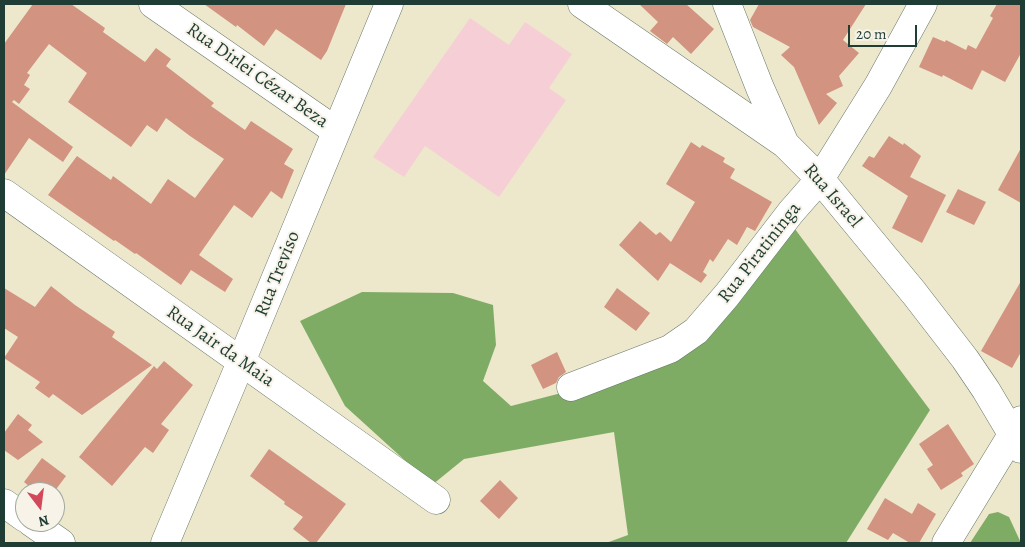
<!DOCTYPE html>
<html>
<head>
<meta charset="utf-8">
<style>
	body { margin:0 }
	#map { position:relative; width:1025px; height:547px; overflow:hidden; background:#ede7cb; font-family:Alegreya,serif }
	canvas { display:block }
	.frame { position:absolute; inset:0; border:5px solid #1f3d34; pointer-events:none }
	.north { position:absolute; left:15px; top:482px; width:50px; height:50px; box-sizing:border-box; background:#f7f3e8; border:1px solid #a1aaa0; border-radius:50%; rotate:165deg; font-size:14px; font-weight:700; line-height:20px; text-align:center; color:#1f3d34 }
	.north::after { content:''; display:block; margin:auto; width:18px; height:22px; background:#d1495b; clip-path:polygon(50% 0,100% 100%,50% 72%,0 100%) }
	.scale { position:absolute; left:848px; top:25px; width:69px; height:22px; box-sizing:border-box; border:2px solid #1f3d34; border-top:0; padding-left:6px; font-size:15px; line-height:18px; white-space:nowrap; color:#1f3d34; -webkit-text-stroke:4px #f7f3e8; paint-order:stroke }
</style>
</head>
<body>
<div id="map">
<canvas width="1025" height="547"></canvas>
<div class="frame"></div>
<div class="north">N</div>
<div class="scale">20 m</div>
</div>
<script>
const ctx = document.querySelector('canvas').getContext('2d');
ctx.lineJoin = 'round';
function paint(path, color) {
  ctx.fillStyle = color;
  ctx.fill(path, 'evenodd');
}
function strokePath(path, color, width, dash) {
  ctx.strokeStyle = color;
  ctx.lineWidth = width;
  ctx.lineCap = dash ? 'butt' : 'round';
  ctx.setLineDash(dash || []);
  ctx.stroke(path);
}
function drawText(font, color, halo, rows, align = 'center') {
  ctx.font = font + ' Alegreya,serif';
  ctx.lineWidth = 4;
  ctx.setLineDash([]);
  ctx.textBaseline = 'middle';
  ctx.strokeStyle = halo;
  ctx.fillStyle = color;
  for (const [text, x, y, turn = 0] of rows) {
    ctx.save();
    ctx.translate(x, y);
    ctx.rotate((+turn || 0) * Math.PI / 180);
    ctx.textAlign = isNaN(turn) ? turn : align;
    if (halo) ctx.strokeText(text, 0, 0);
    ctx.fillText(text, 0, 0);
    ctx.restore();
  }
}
paint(new Path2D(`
	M470,18L509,45L525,22L572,54L549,88L566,100L499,197L425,146L404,177L373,157Z`), '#f6cfd6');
paint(new Path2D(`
	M789,221L930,410L846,543H606L628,535L614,432L464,459L432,485L345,406L300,321L362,292L453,293L493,305L496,345L483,381L511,406L573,390L676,353Z
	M998,512L1009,517L1021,543H970L989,514Z`), '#7fac65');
paint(new Path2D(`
	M33,4H71L105,28L103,32L145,62L156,48L171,59L166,66L214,103L211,106L245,130L251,121L293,149L284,164L294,170L282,199L271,191L252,218L234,205L199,255L233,279L225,292L191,270L181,285L136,253L135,254L115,240L114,241L48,195L77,156L111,180L113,176L151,204L168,179L195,198L224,159L190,136L166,118L157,132L147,125L131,147L68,102L87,73L49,44L27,73L30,75L24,85L30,89L19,104L14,100L12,102L73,147L63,162L29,138L4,175V44Z
	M204,4H346L327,51L321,60L276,29L264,46L237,25L236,27Z
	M639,4H686L714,29L691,54L673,37L667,44L650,31L658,22Z
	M759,4H866L843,40L859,53L839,76L843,86L826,94L837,103L819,125L794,67L781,55L790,47L753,27L750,20Z
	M997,4H1021V53L1005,82L982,70L972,90L943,75L942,77L919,67L933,37L945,42L946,40L966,50L968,45L976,49L993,18L990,16Z
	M889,136L903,145L904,143L921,156L910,177L946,195L922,243L892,228L908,196L862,166L869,156L874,158Z
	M691,142L700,148L702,145L725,158L723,162L735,169L730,178L772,202L755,231L747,227L737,245L728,239L713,262L710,259L703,272L707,275L701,283L670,263L658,281L619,245L640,221L656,235L660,232L671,242L695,202L666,184Z
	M1021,148V203L998,190Z
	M958,189L986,202L974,225L946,212Z
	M1021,281V352L1012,368L981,351Z
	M51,286L75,305L115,332L112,337L152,365L82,415L53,394L49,398L35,388L40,382L4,358L18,337L4,328V288L35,307Z
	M617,288L650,313L636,331L604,307Z
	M557,352L566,372L559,377L556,383L543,389L531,365Z
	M164,361L193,385L161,424L169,430L153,453L145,447L112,486L79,457L154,366L157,369Z
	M18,414L32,425L28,430L43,442L18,460L4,450V433Z
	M948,424L974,464L961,473L963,476L941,490L927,469L933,465L919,444Z
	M269,449L346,504L316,543H311L293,529L303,517L284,504L285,502L250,476Z
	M42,458L66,476L54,492H36L24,482Z
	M500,480L518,498L499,519L480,501Z
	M885,498L912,514L918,503L936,514L919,543H910L893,533L888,540L867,529Z`), '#d29381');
const minor = new Path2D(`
	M153,4L336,131
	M582,4L785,144L820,179L914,293L965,359L986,390L1021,449
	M727,4L760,88L785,144
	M4,193L436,500
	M571,387L670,349L696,331L727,295L791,212L820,179L878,86L923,4
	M4,503L25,518
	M31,522L61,543
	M165,543L241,362L389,4
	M946,543L1021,420`);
strokePath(minor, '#677869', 29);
strokePath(minor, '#fff', 28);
drawText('19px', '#1f3d34', '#f7f3e8', [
	["Rua Dirlei Cézar Beza",257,76,35],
	["Rua Israel",832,196,49],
	["Rua Piratininga",760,253,-52],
	["Rua Treviso",278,274,-68],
	["Rua Jair da Maia",220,347,35]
]);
</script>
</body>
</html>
